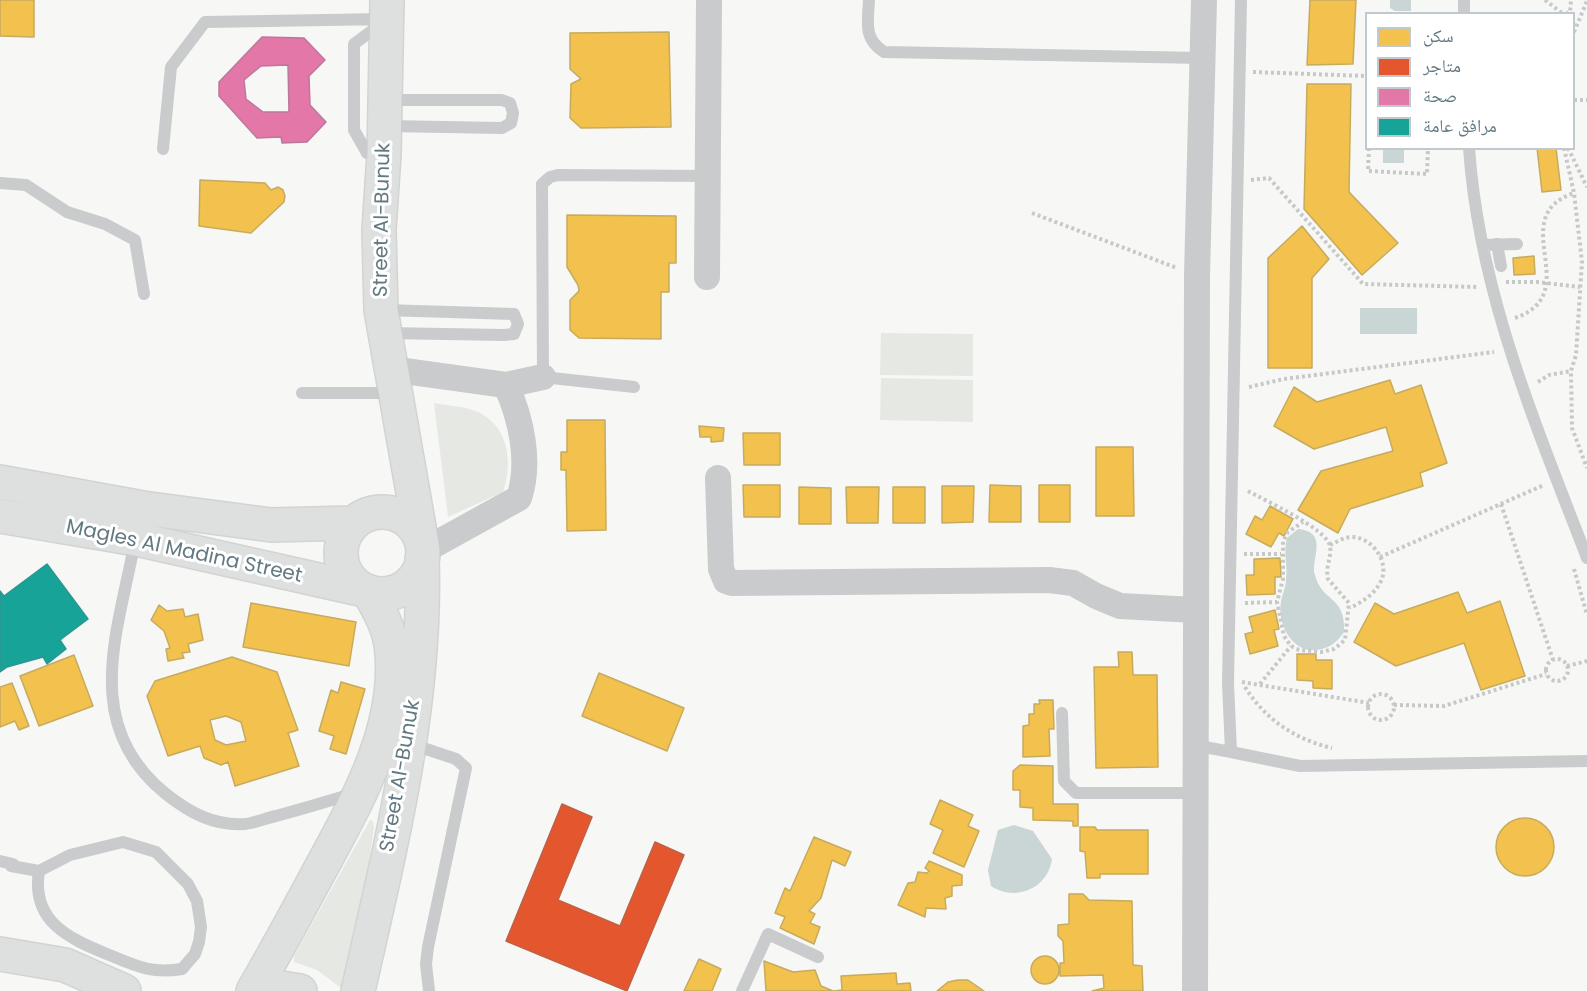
<!DOCTYPE html>
<html>
<head>
<meta charset="utf-8">
<style>
	body { margin:0 }
	#map { position:relative; width:1587px; height:991px; overflow:hidden; background:#f7f7f6; font-family:Poppins,"Noto Naskh Arabic",sans-serif }
	canvas { display:block }
	.legend { position:absolute; left:1365px; top:12px; width:210px; height:138px; box-sizing:border-box; background:#fff; border:2px solid #c0c9cd; margin:0; padding:8px 10px; list-style:none; font-size:18px; color:#627981 }
	.legend li { display:flex; align-items:center; gap:12px; height:30px }
	.legend b { width:30px; border:2px solid #c0c9cd }
</style>
</head>
<body>
<div id="map">
<canvas width="1587" height="991"></canvas>
<ul class="legend">
<li><b style="height:16px;background:#f2c14e"></b>سكن</li>
<li><b style="height:16px;background:#e4572e"></b>متاجر</li>
<li><b style="height:16px;background:#e377a8"></b>صحة</li>
<li><b style="height:16px;background:#17a398"></b>مرافق عامة</li>
</ul>
</div>
<script>
const ctx = document.querySelector('canvas').getContext('2d');
ctx.lineJoin = 'round';
function paint(path, color) {
  ctx.fillStyle = color;
  ctx.fill(path, 'evenodd');
}
function strokePath(path, color, width, dash) {
  ctx.strokeStyle = color;
  ctx.lineWidth = width;
  ctx.lineCap = dash ? 'butt' : 'round';
  ctx.setLineDash(dash || []);
  ctx.stroke(path);
}
function drawText(font, color, halo, rows, align = 'center') {
  ctx.font = font + ' Poppins,sans-serif';
  ctx.lineWidth = 6;
  ctx.setLineDash([]);
  ctx.textBaseline = 'middle';
  ctx.strokeStyle = halo;
  ctx.fillStyle = color;
  for (const [text, x, y, turn = 0] of rows) {
    ctx.save();
    ctx.translate(x, y);
    ctx.rotate((+turn || 0) * Math.PI / 180);
    ctx.textAlign = isNaN(turn) ? turn : align;
    if (halo) ctx.strokeText(text, 0, 0);
    ctx.fillText(text, 0, 0);
    ctx.restore();
  }
}
paint(new Path2D(`
	M881,333L973,334V376L880,375Z
	M881,378L973,380V422L880,420Z
	M434,403C448,406 467,406 480,413C509,428 513,464 503,492L448,517Z
	M370,820L373,821L374,828L353,965L341,988L317,970L294,962V956Z`), '#e6e9e3');
paint(new Path2D(`
	M1390,0H1411V11H1395L1390,8Z
	M1383,149H1404V163H1383Z
	M1360,308H1417V334H1360Z
	M1298,529C1330,532 1310,560 1315,575C1322,603 1346,595 1344,632C1337,643 1327,650 1313,650C1291,651 1277,622 1281,602C1282,594 1286,588 1286,579C1288,565 1283,552 1287,538Z
	M1014,825L1033,831L1052,859C1048,889 1015,902 991,886L988,870L998,830Z`), '#cad5d6');
const homes = new Path2D(`
	M0,0H34V37L0,36Z
	M1310,0H1356L1353,64L1307,65Z
	M669,32L671,127L581,128L570,118L571,84L581,79L570,69V33Z
	M1307,84H1351L1349,192L1398,243L1362,275L1304,209Z
	M1537,148H1556L1561,190L1542,192Z
	M200,180L265,183L271,190L278,187L283,190L285,196L284,202L251,233L199,226Z
	M567,215L676,216V263H669V292H661V339L579,338L570,330V300L579,291L578,285L567,267Z
	M1302,226L1329,259L1312,278V368H1268V258Z
	M1534,256L1535,274L1514,275L1513,258Z
	M1390,380L1395,394L1421,385L1447,463L1420,473L1423,486L1350,509L1338,533L1298,510L1321,471L1393,451L1386,427L1314,449L1274,426L1294,387L1317,402Z
	M567,420H605L606,530L567,531L566,470H561V452H567Z
	M699,426L724,428L723,441L711,442V437H700Z
	M743,433H780V465H744Z
	M1096,447H1133L1134,516H1096Z
	M743,485H780V517H744Z
	M990,485L1021,486V522H989Z
	M1039,485H1070V522H1039Z
	M942,486H974L973,522L942,523Z
	M799,487L831,488V524H799Z
	M846,487H879L878,523H847Z
	M893,487H925V523H893Z
	M1270,506L1293,519L1284,536L1279,533L1271,547L1246,534L1255,516L1262,520Z
	M1280,558L1281,577H1275V594L1247,595L1246,575H1254V559Z
	M1458,592L1467,613L1500,601L1525,676L1481,690L1464,643L1396,666L1354,642L1375,603L1394,614Z
	M251,603L356,622L349,666L243,647Z
	M159,605L167,611L183,609L185,617L198,614L203,640L188,644L190,652L182,653L184,658L168,661L166,649L170,648L164,631L151,620Z
	M1275,610L1279,629L1274,630L1278,646L1250,654L1245,634L1253,632L1249,617Z
	M1118,652H1132L1133,675H1157L1158,767L1096,768L1094,667H1119Z
	M1297,654H1316V660H1332V689L1313,688V681L1297,680Z
	M74,655L93,706L39,726L20,676Z
	M232,657L277,672L298,730L288,733L299,766L235,786L228,762L221,765L204,758L200,746L168,756L147,696L155,681ZM226,716L241,722L246,741L226,745L215,740L210,720Z
	M599,673L684,708L667,751L582,716Z
	M341,682L365,689L346,754L330,749L334,736L319,731L331,690L338,693Z
	M12,683L29,726L19,730L15,721L0,727V687Z
	M1039,700H1053L1054,729H1049L1050,756L1023,757V726L1029,725V714H1034V704H1040Z
	M1020,765L1053,766V804H1078V826H1073V821L1033,820V808L1020,807V790H1013V771Z
	M940,800L973,815L968,826L979,831L964,867L933,853L943,830L930,824Z
	M1496 847a29 29 0 1 1 58 0a29 29 0 1 1-58 0Z
	M1080,827H1095L1097,830H1148V874H1100V878H1087L1085,852L1080,851Z
	M814,837L851,852L845,866L832,860L821,898L809,911L815,914L810,923L820,927L814,944L780,928L785,917L775,913L785,888L790,891Z
	M929,861L962,875V885L952,886V896L945,898L946,909L926,908L925,917L898,905L908,883L915,882L918,872L927,873L929,871L925,868Z
	M1069,894H1083L1089,900L1132,901L1133,965L1142,966L1143,991H1092L1104,988L1103,975L1060,976V963H1064L1063,941L1058,936V925L1069,924Z
	M1031 970a14 14 0 1 1 28 0a14 14 0 1 1-28 0Z
	M699,959L721,969L712,991H684Z
	M764,961L793,972L815,970L821,986L833,991H766Z
	M896,973L897,984L910,983L911,991H834L842,990L841,976Z
	M958,980H968L984,991H937L948,982Z`);
paint(homes, '#f2c14e');
strokePath(homes, '#c7ab5d', 1.5);
const shops = new Path2D(`
	M562,804L592,817L558,900L620,926L655,842L684,855L627,991L506,941Z`);
paint(shops, '#e4572e');
strokePath(shops, '#bd6147', 1.5);
const health = new Path2D(`
	M262,37L304,38L325,60L309,76L310,105L326,122L307,142L282,143L281,137L257,138L219,96V82ZM288,65L289,112H263L246,99L244,80L261,66Z`);
paint(health, '#e377a8');
strokePath(health, '#bc789c', 1.5);
const public = new Path2D(`
	M47,564L88,619L60,640L66,649L47,664L43,657L7,667L0,672V591L4,596Z`);
paint(public, '#17a398');
strokePath(public, '#2e9691', 1.5);
const secondary = new Path2D(`
	M387,0L384,154L379,230L381,310L422,544
	M0,482L143,508L271,525L353,523
	M341 553a41 41 0 1 1 82 0a41 41 0 1 1-82 0Z
	M0,516L136,539L368,591C380,611 391,631 392,654C398,731 356,803 321,868C299,909 277,950 253,991
	M0,954L65,965L124,991
	M260,991L275,987L300,991
	M358,991C390,849 427,705 422,558`);
strokePath(secondary, '#d2d4d4', 36);
strokePath(new Path2D(`
	M1545,0L1563,14
	M1566,14L1570,12L1571,0
	M1574,32L1587,1
	M1253,72L1366,76
	M1574,100H1587
	M1369,148L1368,171L1427,174L1428,148
	M1564,148L1574,193L1582,262L1576,355L1571,371L1572,428L1587,468
	M1568,148L1587,187
	M1251,180L1269,178L1363,284L1478,287
	M1032,213L1177,268
	M1506,282H1537L1580,287
	M1515,318C1587,293 1503,217 1574,193
	M1538,382L1549,375L1571,371
	M1249,387L1284,379L1494,352
	M1248,491C1264,500 1327,529 1330,546C1332,557 1325,567 1328,579L1349,603L1345,640L1334,649L1321,652L1299,650L1291,646L1284,636L1277,602L1283,579V541L1288,532L1303,522
	M1501,504L1553,660
	M1330,545C1337,542 1344,537 1352,537C1372,537 1390,562 1381,581C1375,594 1362,602 1350,608
	M1244,554H1281
	M1380,557L1544,485
	M1574,569L1587,615
	M1245,603L1277,602
	M1546 670a11 11 0 1 1 22 0a11 11 0 1 1-22 0Z
	M1567,666L1587,661
	M1242,682L1369,703
	M1260,684L1291,646
	M1245,687C1265,719 1294,739 1332,748
	M1368 707a13 13 0 1 1 26 0a13 13 0 1 1-26 0Z
	M1394,705L1444,706L1546,674`), '#c7c9c9', 4, [3, 3]);
strokePath(new Path2D(`
	M869,0C868,23 863,38 884,52L1202,58
	M1241,0L1228,683L1231,752L1300,766L1587,761
	M1464,14V0
	M381,24L354,44V130L367,153H383
	M385,100H502L510,103L513,113L511,123L502,128L386,126
	M1469,148C1479,293 1536,425 1587,558
	M163,149L171,67L205,22L386,19
	M0,183L26,185L67,212L105,224L135,240L144,294
	M1497,244L1501,266
	M1483,245L1517,244
	M384,310L514,314L518,324L514,334L504,335L386,333
	M634,387L543,377L542,184L550,177L558,175L709,176
	M302,393H393
	M135,541C118,632 80,725 166,794C190,813 214,826 245,824C255,823 266,818 276,816C302,809 329,801 355,793
	M1062,713L1064,781L1076,793H1194
	M411,744L456,759L466,768L428,947L426,964L429,991
	M1194,745L1231,752
	M0,861L13,864L11,866L39,871L70,855L123,842L156,852L188,884L197,901L201,927L199,942L195,954L182,969C151,974 136,966 107,954C68,938 31,921 39,871
	M742,991L768,934L818,957`), '#c9cbcc', 12);
strokePath(new Path2D(`
	M707,277L709,0
	M390,369L506,385
	M718,478L721,569L726,581L732,583L1049,580L1073,583L1096,596L1120,606L1195,610
	M423,551L519,498C531,462 521,418 506,385L543,377
	M1195,991L1197,276L1204,0`), '#c9cbcc', 26);
strokePath(secondary, '#dedfdf', 33);
drawText('20px', '#627981', '#fff', [
	["Street Al-Bunuk",383,220,-89],
	["Magles Al Madina Street",184,552,12],
	["Street Al-Bunuk",401,776,-80]
]);
</script>
</body>
</html>
